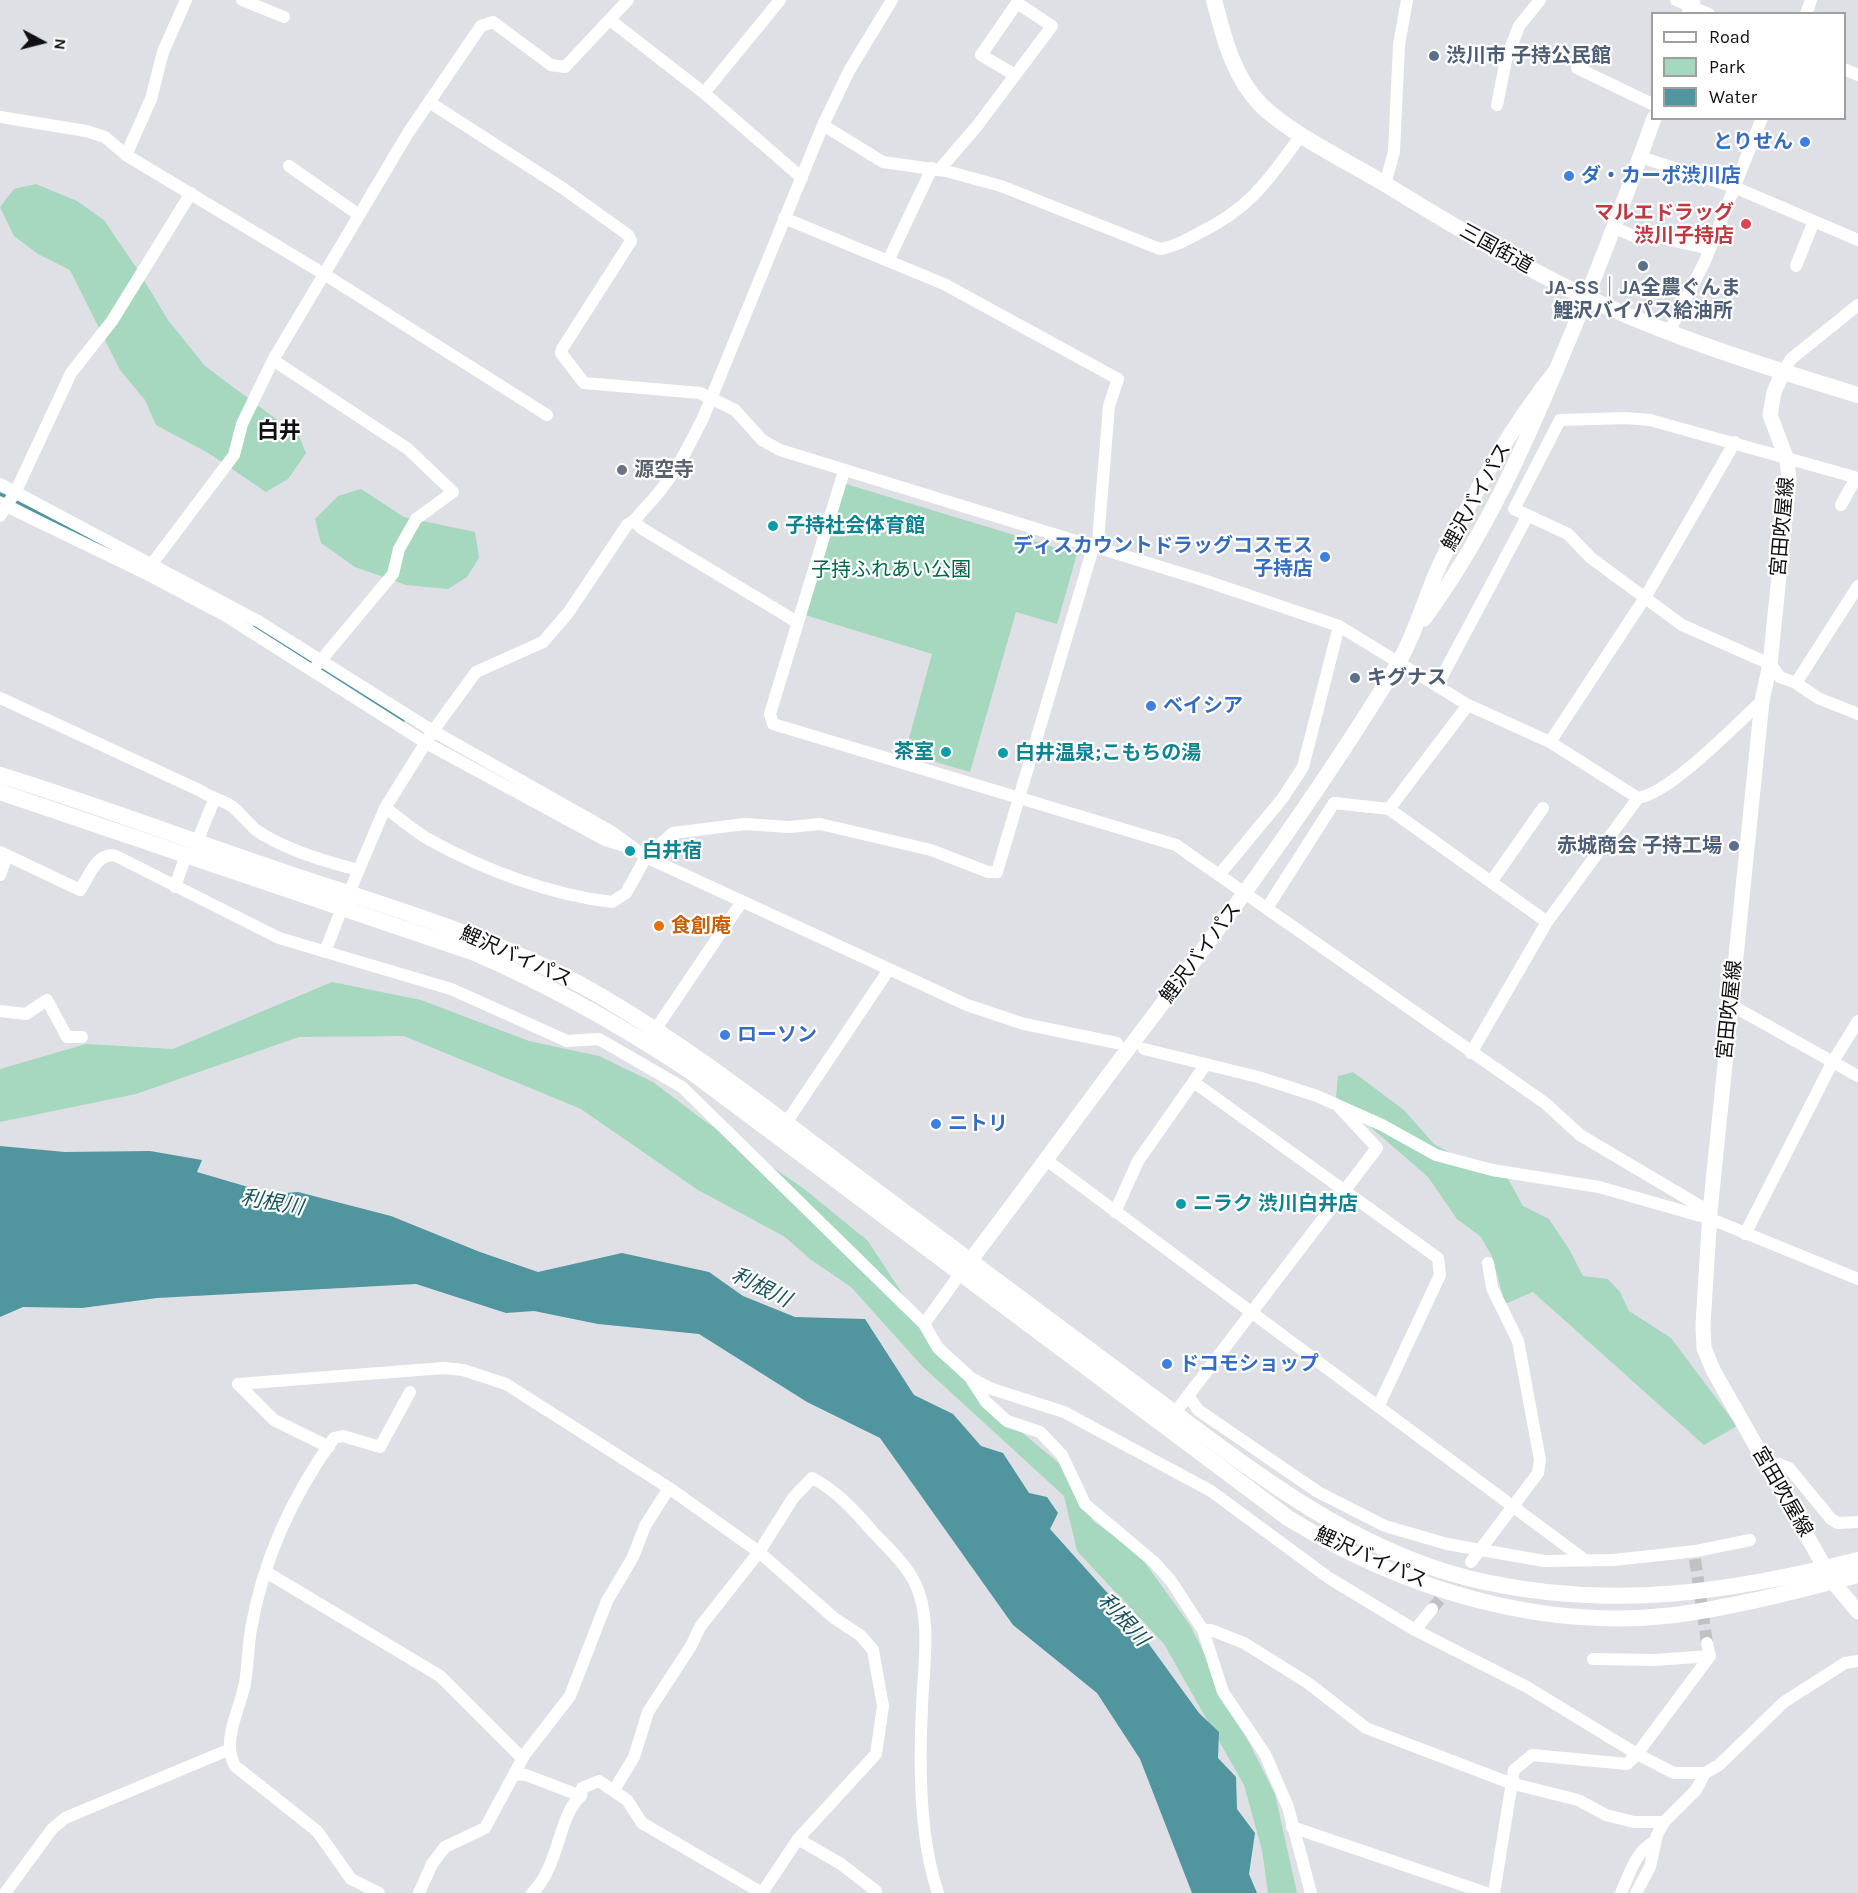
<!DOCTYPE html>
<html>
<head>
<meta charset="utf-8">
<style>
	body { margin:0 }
	#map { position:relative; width:1858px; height:1893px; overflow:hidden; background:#dfe0e5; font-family:Karla,sans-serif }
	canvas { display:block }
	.legend { position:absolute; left:1651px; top:12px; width:195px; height:108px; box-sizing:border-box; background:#fff; border:2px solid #9f9fa0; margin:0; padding:8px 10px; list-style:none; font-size:18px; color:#101012 }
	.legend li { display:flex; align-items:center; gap:12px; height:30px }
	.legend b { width:30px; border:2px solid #9f9fa0 }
	.north { position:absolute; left:12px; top:12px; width:60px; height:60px; -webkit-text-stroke:4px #fff; paint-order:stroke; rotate:97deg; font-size:16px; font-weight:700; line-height:24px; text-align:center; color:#101012 }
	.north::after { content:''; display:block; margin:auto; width:21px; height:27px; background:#101012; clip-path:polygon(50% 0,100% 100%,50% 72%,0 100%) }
</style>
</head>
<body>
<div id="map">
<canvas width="1858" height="1893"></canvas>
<ul class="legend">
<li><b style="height:8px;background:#fff"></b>Road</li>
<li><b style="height:16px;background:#a5d8be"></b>Park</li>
<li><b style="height:16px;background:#51959f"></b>Water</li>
</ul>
<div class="north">N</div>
</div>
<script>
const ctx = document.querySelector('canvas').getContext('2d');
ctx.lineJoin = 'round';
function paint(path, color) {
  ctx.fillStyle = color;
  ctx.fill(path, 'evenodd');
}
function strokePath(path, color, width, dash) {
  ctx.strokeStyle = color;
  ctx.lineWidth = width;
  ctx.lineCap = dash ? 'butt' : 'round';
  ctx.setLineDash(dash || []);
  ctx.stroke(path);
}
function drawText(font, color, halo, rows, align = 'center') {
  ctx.font = font + ' Karla,"Noto Sans JP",sans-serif';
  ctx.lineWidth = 4.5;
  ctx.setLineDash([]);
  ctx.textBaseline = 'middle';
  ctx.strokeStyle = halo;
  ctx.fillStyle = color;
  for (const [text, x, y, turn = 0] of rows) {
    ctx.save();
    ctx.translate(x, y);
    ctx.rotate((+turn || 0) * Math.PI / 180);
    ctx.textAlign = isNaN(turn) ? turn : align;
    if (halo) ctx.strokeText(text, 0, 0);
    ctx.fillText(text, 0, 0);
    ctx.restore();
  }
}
paint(new Path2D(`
	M36,184L77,201L104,220L136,267L168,320L205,366L299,436L306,453L288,479L266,492L210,454L156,425L145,400L120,370L70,270L38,254L14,236L0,207L14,189Z
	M846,484L1077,554L1057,624L1016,612L970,772L905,753L932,654L805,615Z
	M361,489L404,517L475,532L479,558L467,577L448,589L406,585L355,567L321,543L315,519L338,496Z
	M332,982L421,1000L529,1041L599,1056L653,1082L702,1119L803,1188L868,1241L938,1348L990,1406L1060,1464L1093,1521L1138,1553L1190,1625L1275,1794L1297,1893H1268L1262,1850L1244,1785L1164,1644L1077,1551L1064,1496L922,1366L851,1287L810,1259L785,1237L698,1190L581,1109L404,1036L299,1037L136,1094L0,1122V1069L86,1044L173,1049Z
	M1353,1072L1404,1110L1434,1144L1489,1174L1507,1177L1523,1206L1549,1219L1569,1249L1583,1276L1608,1279L1620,1292L1629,1311L1671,1338L1737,1426L1704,1445L1533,1292L1505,1304L1492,1256L1480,1236L1457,1219L1428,1177L1336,1097L1338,1076Z`), '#a5d8be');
paint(new Path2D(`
	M0,1146L65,1152L150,1151L202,1160L197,1172L272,1194L298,1192L391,1216L480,1252L538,1272L622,1253L709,1272L743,1296L795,1317L865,1319L914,1395L953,1414L981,1446L1003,1453L1029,1493L1047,1497L1058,1513L1050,1529L1130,1618L1199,1713L1219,1732L1218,1758L1236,1777L1237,1809L1255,1833L1249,1874L1257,1893H1192L1140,1759L1097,1693L1013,1625L880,1438L807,1402L699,1334L598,1324L534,1311L506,1313L416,1284L157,1298L82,1308L23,1307L0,1317Z`), '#51959f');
strokePath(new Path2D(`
	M0,494L7,497
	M15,501L116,553
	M254,627L315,664
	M320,668L403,721`), '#51959f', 3);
strokePath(new Path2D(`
	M1695,1559L1707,1643
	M1432,1609L1465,1569`), '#c0c1c5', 12, [12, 6]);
strokePath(new Path2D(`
	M242,0L284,17
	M1676,0L1709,14
	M1806,14L1811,0
	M610,20L704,93L802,178
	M1577,68L1652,104
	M1844,69L1858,75
	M704,93L780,0
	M429,102L564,189L628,235L631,241L562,349L561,353L584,383L700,393L735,410L762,440L780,450L1203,580L1339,626L1468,705L1550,742L1638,798C1671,793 1735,725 1762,701
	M1497,105L1506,60L1519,26L1540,0
	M0,117L86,131L105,137L126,155L324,274L547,415
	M823,125L883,162L946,171L1001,186L1160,249C1174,247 1186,240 1199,233C1251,208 1269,179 1302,134
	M126,155L151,99L163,52L186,0
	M1640,157L1734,187L1858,240
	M289,166L359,215
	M939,170L977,126L1052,26L1017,3L981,55L1015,75
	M1385,184L1394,152L1399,45L1407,0
	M1615,228L1636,237H1657L1710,249
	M888,261L932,168
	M1796,266L1814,221
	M1669,332L1705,261L1762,118
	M273,360L408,449L453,492L416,519L399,549L393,574L317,665
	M1783,372L1791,359L1858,305
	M844,471L770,714L773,724L1176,845L1545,1103L1580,1135L1710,1212
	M1858,478L1650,420L1626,418L1560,420L1514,509L1568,534L1591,558L1682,625L1770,664L1780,677L1796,683L1818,698L1858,714
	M0,484L258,621L433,731L612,832L646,857L967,1005L1024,1024L1117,1043
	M0,503L145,573L226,616L426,743L605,840L628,847
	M1841,505L1856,478
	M0,516L16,491L71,373L112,321L191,193
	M635,521L641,528L797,622
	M145,573L234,455L242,424L273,360L408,133L481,26L493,22L551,65L565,67L628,0
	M1796,683L1858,586
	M1437,686L1528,515
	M0,698L201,791C211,798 223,800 233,807C241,814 248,823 256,830C285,850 326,862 359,870
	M1550,742L1646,596L1735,442
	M385,808C400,818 414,831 430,840C484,870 551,895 612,902L626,893L646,857L673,833L745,824L789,827L820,824L931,850L988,872H997L1093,548L1098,541L1109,406L1118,379L944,284L784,218
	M1389,809L1468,705
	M197,842L214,800
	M0,852L80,890C89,877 97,851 116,856L279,938L451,989L567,1041L599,1039L682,1087L924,1324L938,1348L971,1378L992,1389L1064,1412L1211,1491L1329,1578L1415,1630L1527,1687L1637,1754L1674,1773H1705L1719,1765L1784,1702L1845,1663L1858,1661
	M0,875L7,855
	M1219,875L1282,799L1303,767L1339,626
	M1491,882L1543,808
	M175,887L186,855
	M349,893L385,808L433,731L476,672L543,642L568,613L627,525C635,521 638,516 644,509C671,482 686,452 703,418L823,125L849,71L892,0
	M1267,908L1334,803L1389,809L1547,922
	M325,952L342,908
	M1731,1005L1858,1076
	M0,1011L26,1014L47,1000L67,1037H82
	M651,1036L741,903
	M1144,1049L1258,1077L1317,1096L1382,1125L1436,1155L1492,1170L1599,1187L1711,1219L1858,1279
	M1471,1053L1547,922L1638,798
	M1195,1083L1438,1258L1440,1275L1379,1405
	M786,1123L888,971
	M1045,1159L1585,1560
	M1115,1212L1138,1161L1206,1064
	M1745,1234L1832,1063L1858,1021
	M924,1324L960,1274
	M971,1379L986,1402L1007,1421L1040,1432L1062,1455L1085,1504L1154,1562L1171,1581L1203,1630L1223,1692L1265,1754L1288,1807L1311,1893
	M238,1384L444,1368L463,1370L506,1384L669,1488L759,1552L834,1618L860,1635L873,1650L883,1706L876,1754L798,1839L762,1893
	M238,1384L274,1420L329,1447
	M1188,1395L1198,1410L1318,1492L1385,1526L1447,1544L1544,1561L1614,1560L1696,1551L1750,1540
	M1171,1418L1377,1148L1340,1108
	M1766,1468L1779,1464L1789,1468L1831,1519L1838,1523L1858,1522
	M1471,1562L1538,1473L1540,1460L1518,1341L1492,1288L1488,1263
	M266,1572L440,1676L522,1758
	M1203,1630H1211L1244,1643L1308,1683L1366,1728L1510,1783L1578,1800L1606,1815L1634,1822H1664
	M1415,1630L1432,1609
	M1593,1659L1655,1660L1710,1656
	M515,1774L526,1775L581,1796
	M614,1790L634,1757L648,1712L691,1646L700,1627L759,1552L793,1498L812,1478C836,1490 855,1511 873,1532C887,1547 904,1562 914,1581C933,1618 923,1668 922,1707C919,1765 919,1838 938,1893
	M1292,1827L1486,1893
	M798,1839L841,1864L876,1891V1893
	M5,1893L52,1829L65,1818L228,1750
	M379,1893L351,1879L317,1831L235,1766C221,1740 240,1710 245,1683C248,1665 248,1647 251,1629C263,1560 293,1495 334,1438L343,1436L380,1447L410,1392
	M419,1893L432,1864L445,1847L485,1828L525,1754L570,1696L607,1601L633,1557L645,1526L669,1488
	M532,1893C560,1866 558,1815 581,1796L582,1788L599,1781L627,1800L642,1823L762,1893
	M1494,1893L1514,1770L1532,1755L1627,1764L1637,1754L1710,1656L1707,1643
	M1621,1893C1630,1873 1635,1852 1655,1841
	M1636,1893L1650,1867L1657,1835L1664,1822L1696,1790L1705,1773`), '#fff', 12);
strokePath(new Path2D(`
	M1689,14L1693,0
	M1783,372L1774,392L1770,415L1787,460L1789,479L1770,664L1762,701L1710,1212L1703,1325L1704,1348L1713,1370L1833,1582L1858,1612
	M1424,619C1484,537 1521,454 1560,361C1594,281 1625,200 1654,118
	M963,1270C1015,1203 1065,1133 1116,1065C1215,935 1312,805 1397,665C1417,632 1425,594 1442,560C1473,493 1511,427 1557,369`), '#fff', 15);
strokePath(new Path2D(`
	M1214,0C1224,38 1233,77 1262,106C1291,134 1345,160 1380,181C1447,222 1515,263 1586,297C1673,338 1766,367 1858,395
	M0,775C97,805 191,841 287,873C394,909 502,939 599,995C688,1047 774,1114 856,1176C951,1247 1046,1318 1142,1389C1248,1467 1353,1554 1485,1582C1614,1610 1732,1592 1858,1560
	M0,792L472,952C550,985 622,1026 693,1073L1288,1518C1403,1589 1540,1631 1675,1615C1736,1607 1798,1590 1858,1575`), '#fff', 16);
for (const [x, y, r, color] of [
	[1434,56,6,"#5c6f8a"],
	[1805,142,6,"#3f7fe0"],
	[1569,176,6,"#3f7fe0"],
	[1746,224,6,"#e0444e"],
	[1643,266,6,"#5c6f8a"],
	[622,470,6,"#6b7280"],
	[773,526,6,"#0f9aa8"],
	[1325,557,6,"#3f7fe0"],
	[1355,678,6,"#5c6f8a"],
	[1151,706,6,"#3f7fe0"],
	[946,752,6,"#0f9aa8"],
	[1003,753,6,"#0f9aa8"],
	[1734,846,6,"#5c6f8a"],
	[630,851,6,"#0f9aa8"],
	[659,926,6,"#e8710a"],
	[725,1035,6,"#3f7fe0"],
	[936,1124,6,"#3f7fe0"],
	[1181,1204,6,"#0f9aa8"],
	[1167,1364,6,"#3f7fe0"]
]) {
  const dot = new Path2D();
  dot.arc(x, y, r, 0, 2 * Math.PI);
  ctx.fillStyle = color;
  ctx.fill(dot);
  strokePath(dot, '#fff', 2);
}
drawText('bold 20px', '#4e5e75', '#fff', [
	["渋川市 子持公民館",1446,56],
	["JA-SS｜JA全農ぐんま",1643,288,"center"],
	["鯉沢バイパス給油所",1643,311,"center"],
	["キグナス",1367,678],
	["赤城商会 子持工場",1722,846,"right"]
], 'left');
drawText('bold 20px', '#366cbe', '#fff', [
	["とりせん",1793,142,"right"],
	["ダ・カーポ渋川店",1581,176],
	["ディスカウントドラッグコスモス",1313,546,"right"],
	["子持店",1313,569,"right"],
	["ベイシア",1163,706],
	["ローソン",737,1035],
	["ニトリ",948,1124],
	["ドコモショップ",1179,1364]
], 'left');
drawText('bold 20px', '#be3a42', '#fff', [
	["マルエドラッグ",1734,213],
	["渋川子持店",1734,236]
], 'right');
drawText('20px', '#101012', '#fff', [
	["三国街道",1496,249,29],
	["鯉沢バイパス",1477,497,-61],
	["宮田吹屋線",1783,527,-85],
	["鯉沢バイパス",1201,953,-53],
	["鯉沢バイパス",516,957,24],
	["宮田吹屋線",1730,1010,-84],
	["宮田吹屋線",1782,1492,60],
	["鯉沢バイパス",1371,1558,24]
]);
drawText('bold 20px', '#5b616d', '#fff', [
	["源空寺",634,470]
], 'left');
drawText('bold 20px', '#0d838f', '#fff', [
	["子持社会体育館",785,526],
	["茶室",934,752,"right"],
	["白井温泉;こもちの湯",1015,753],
	["白井宿",642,851],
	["ニラク 渋川白井店",1193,1204]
], 'left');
drawText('20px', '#006745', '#fff', [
	["子持ふれあい公園",891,570]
]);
drawText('bold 20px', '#c56008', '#fff', [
	["食創庵",671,926]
], 'left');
drawText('italic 21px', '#1a545d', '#fff', [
	["利根川",272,1203,10],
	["利根川",761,1288,26],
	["利根川",1123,1620,47]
]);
drawText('bold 22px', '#101012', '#fff', [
	["白井",279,432]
]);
</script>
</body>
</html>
